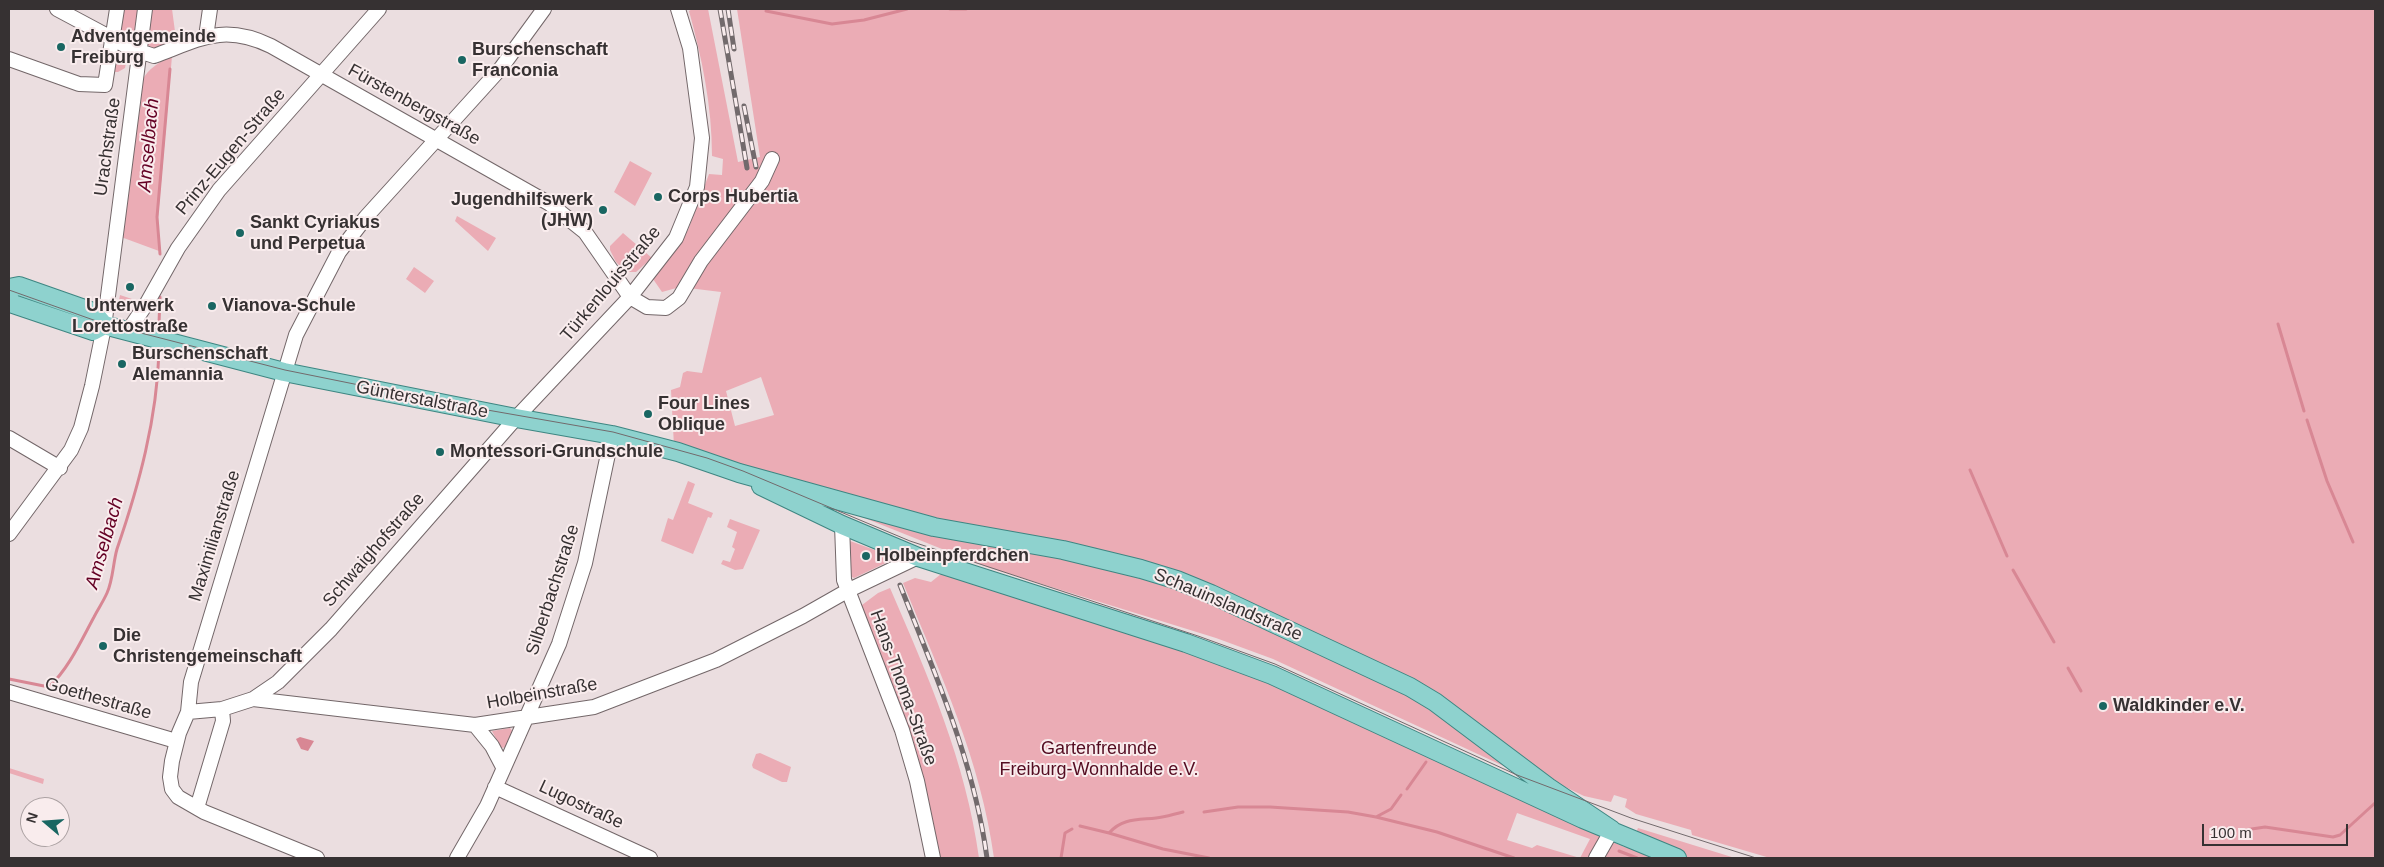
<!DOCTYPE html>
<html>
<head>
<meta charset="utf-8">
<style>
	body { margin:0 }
	#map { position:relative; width:2384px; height:867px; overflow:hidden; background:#ebdee0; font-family:Helvetica,sans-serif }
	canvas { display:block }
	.frame { position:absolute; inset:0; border:10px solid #363132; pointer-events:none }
	.north { position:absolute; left:20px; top:797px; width:50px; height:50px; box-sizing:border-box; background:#f9eced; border:1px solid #aba1a2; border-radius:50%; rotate:288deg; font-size:14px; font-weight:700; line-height:20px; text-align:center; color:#363132 }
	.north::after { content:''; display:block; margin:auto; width:18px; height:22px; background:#196662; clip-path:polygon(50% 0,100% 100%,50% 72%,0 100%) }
	.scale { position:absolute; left:2202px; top:824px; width:146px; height:22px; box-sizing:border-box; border:2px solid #363132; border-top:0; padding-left:6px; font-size:15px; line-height:18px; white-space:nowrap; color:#363132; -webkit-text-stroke:4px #f9eced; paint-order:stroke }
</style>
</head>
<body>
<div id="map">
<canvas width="2384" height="867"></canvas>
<div class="frame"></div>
<div class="north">N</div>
<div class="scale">100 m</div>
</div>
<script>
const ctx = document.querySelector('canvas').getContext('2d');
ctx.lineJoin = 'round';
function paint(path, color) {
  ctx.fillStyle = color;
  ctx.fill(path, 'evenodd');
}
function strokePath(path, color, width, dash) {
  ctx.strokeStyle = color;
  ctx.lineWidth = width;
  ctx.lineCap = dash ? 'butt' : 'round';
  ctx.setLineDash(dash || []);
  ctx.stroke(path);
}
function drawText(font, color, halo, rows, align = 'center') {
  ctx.font = font + ' Helvetica,sans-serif';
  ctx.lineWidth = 4;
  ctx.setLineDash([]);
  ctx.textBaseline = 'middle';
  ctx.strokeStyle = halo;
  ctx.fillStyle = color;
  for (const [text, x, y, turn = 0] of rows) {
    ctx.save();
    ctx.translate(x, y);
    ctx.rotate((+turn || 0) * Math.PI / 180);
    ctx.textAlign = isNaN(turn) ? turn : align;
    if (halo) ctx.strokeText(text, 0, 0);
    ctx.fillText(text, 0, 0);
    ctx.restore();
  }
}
paint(new Path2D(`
	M120,9H140L136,37L130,39L117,31Z
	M152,9H172L176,39L172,46L154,52L148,49L145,43L149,32Z
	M692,9H708L738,162L760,157L737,9H2375V858H1770L1692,835L1691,830L1636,814L1625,807L1627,799L1614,795L1611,802L1584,796L1557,783L1510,769L1273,659L1216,638L987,567L797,491L674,446L671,390L680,387L683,373L687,371L702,373L721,292L680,287L662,292L653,279L688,230L709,174L722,175L723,159L712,156C712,106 702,58 689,11ZM761,377L774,415L735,426L726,391Z
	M117,50L127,58L125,68L118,72H113Z
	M172,56L158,218L159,251L121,237L142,81C148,68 160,62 172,56Z
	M630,161L652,173L635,206L614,192Z
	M457,216L496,238L488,251L455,221Z
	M623,233L652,258L636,272H626L616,262L610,250V246Z
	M414,267L434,281L425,293L406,279Z
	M120,295L135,300L132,305L122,312L117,310Z
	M688,481L695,484L688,503L713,513L711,518L708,517L693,554L661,541L668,518L673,520Z
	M730,519L760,530L743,569L735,570L721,564L723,560L730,562L735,549L732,547L737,532L727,527Z
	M850,541L894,557V559L854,578L850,576Z
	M941,574L1226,664L1252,675L1624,847L1630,848L1638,828L1735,858H994C981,761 940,673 903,583L915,578L931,582ZM1517,813L1590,839L1580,858L1537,845L1532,848L1507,840Z
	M890,588C928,676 966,762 979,858H937L862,617V605L878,593Z
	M510,728L513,732L507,747L501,748L492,731Z
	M760,753L791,767L787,782H782L753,768L752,765L756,754Z
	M9,768L44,779L43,784L9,773Z`), '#ebacb5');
paint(new Path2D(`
	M300,737L314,741L308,751L301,749L296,739Z`), '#d88794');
strokePath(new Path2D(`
	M950,9H966
	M766,11L832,24L864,20L907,9
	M160,254L157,217L170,69
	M159,323L160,297
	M2278,324L2304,411
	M2307,420L2327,481L2353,542
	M1970,470L2007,556
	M2013,570L2054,642
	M2068,668L2081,691
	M9,679L49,687C69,668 81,641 94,617C98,609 103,602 107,593C113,580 113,563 117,549C139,485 157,419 159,351
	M1407,789L1426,762
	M1204,812L1238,807H1270L1348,812L1376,817L1391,809L1401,795
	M1376,817L1437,832L1514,858
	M1080,826L1109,833C1122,818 1138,820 1156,818C1165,817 1174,814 1183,812
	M2245,830L2265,827L2333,837L2340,835L2375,803
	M1109,833L1163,849L1209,858
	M1619,851L1637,858
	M1061,858L1065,833L1072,829`), '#d88794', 3);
const minor = new Path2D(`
	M57,9L130,48L154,56C200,39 223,23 271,46L550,204L585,232L630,297L647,307L666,308L679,298L701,261L762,181L772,159
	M206,37L210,9
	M9,59L79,84L105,85L117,9
	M128,331L147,303L178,248L219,190L379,9
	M9,438L60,468
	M842,525L844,580L902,730L917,781L933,858
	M9,534L71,450L81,428L92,386L104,327L145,9
	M9,692L176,741
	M253,699L278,682L331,629L516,418L630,297L676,238L697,187L702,138L690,48L678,9
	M188,712L222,709L253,699L475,725L594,707L716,660L803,616L847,591L918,557
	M475,725L492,746L503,767
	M495,787L650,858
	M197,808L223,721L222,709
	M317,858L204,812L178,797L172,789L170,777L172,761L179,733L188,712L191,682L296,335L339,252L366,217L501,68L544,9
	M457,858L487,806L559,644L585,563L612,435
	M1596,858L1612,830`);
const major = new Path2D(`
	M9,288L19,286L93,312L104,325L284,372L516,418L612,435L678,452L739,473L934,527L1063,550L1141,569L1177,580L1211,594L1410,687L1435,702L1548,787L1612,830
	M9,299L13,304L93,331L104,325
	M761,486L842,525L918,557L1186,643L1272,675L1583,819L1677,858`);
strokePath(minor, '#736769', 16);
strokePath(major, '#3e8682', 20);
strokePath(minor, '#fff', 14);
strokePath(major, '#8ed2ce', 18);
strokePath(new Path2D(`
	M9,290L102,323L285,370L453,404L613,432L707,458L743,471L910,541L1198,636L1275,664L1517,775L1631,818L1756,858`), '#726a6c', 1);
const rail = new Path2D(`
	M720,9L747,168
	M728,9L734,49
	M744,106L756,167
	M900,585C935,674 974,761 987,858`);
strokePath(rail, '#726a6c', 5);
strokePath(rail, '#f9eced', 3, [9]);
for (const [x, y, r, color] of [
	[61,47,5,"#196662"],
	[462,60,5,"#196662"],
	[658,197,5,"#196662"],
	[603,210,5,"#196662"],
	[240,233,5,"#196662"],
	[130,287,5,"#196662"],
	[212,306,5,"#196662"],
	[122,364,5,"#196662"],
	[648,414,5,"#196662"],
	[440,452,5,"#196662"],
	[866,556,5,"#196662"],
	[103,646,5,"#196662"],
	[2103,706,5,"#196662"]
]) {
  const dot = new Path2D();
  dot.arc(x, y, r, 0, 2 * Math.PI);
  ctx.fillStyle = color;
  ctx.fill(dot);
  strokePath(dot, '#f9eced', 2);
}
drawText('bold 18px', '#363132', '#f9eced', [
	["Adventgemeinde",71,37],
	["Freiburg",71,58],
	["Burschenschaft",472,50],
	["Franconia",472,71],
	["Corps Hubertia",668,197],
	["Jugendhilfswerk",593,200,"right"],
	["(JHW)",593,221,"right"],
	["Sankt Cyriakus",250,223],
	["und Perpetua",250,244],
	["Unterwerk",130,306,"center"],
	["Lorettostraße",130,327,"center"],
	["Vianova-Schule",222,306],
	["Burschenschaft",132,354],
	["Alemannia",132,375],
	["Four Lines",658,404],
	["Oblique",658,425],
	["Montessori-Grundschule",450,452],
	["Holbeinpferdchen",876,556],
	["Die",113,636],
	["Christengemeinschaft",113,657],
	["Waldkinder e.V.",2113,706]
], 'left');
drawText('18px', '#363132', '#f9eced', [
	["Fürstenbergstraße",414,105,29],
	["Urachstraße",108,147,-82],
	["Prinz-Eugen-Straße",231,152,-50],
	["Türkenlouisstraße",611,284,-50],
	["Günterstalstraße",422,400,11],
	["Maximilianstraße",215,536,-73],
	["Schwaighofstraße",374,550,-49],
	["Silberbachstraße",553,590,-72],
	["Schauinslandstraße",1228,605,23],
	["Hans-Thoma-Straße",903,688,70],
	["Holbeinstraße",542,694,-10],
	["Goethestraße",98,699,16],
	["Lugostraße",581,805,25]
]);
drawText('18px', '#540c21', '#f9eced', [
	["Gartenfreunde",1099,749],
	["Freiburg-Wonnhalde e.V.",1099,770]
]);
drawText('italic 19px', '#640024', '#f9eced', [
	["Amselbach",149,145,-85],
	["Amselbach",105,543,-74]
]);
</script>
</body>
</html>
